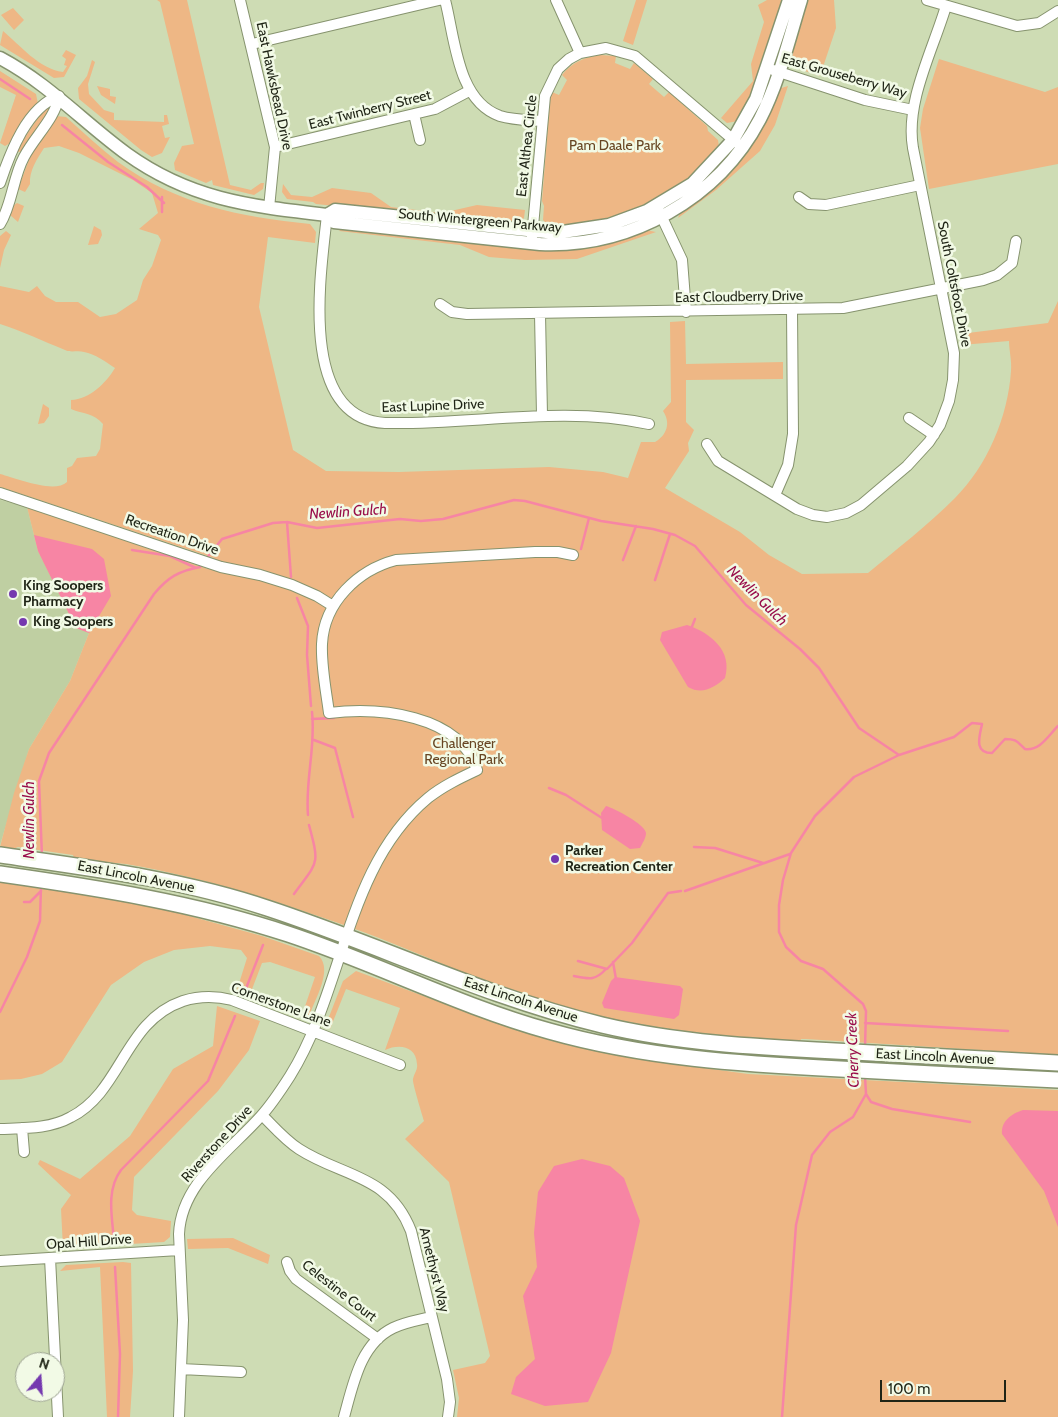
<!DOCTYPE html>
<html>
<head>
<meta charset="utf-8">
<style>
	body { margin:0 }
	#map { position:relative; width:1058px; height:1417px; overflow:hidden; background:#cedcb4; font-family:Cabin,sans-serif }
	canvas { display:block }
	.north { position:absolute; left:15px; top:1352px; width:50px; height:50px; box-sizing:border-box; background:#f2fae6; border:1px solid #9ea493; border-radius:50%; rotate:18deg; font-size:14px; font-weight:700; line-height:20px; text-align:center; color:#1f2416 }
	.north::after { content:''; display:block; margin:auto; width:18px; height:22px; background:#7539af; clip-path:polygon(50% 0,100% 100%,50% 72%,0 100%) }
	.scale { position:absolute; left:880px; top:1380px; width:126px; height:22px; box-sizing:border-box; border:2px solid #1f2416; border-top:0; padding-left:6px; font-size:15px; line-height:18px; white-space:nowrap; color:#1f2416; -webkit-text-stroke:4px #f2fae6; paint-order:stroke }
</style>
</head>
<body>
<div id="map">
<canvas width="1058" height="1417"></canvas>
<div class="north">N</div>
<div class="scale">100 m</div>
</div>
<script>
const ctx = document.querySelector('canvas').getContext('2d');
ctx.lineJoin = 'round';
function paint(path, color) {
  ctx.fillStyle = color;
  ctx.fill(path, 'evenodd');
}
function strokePath(path, color, width, dash) {
  ctx.strokeStyle = color;
  ctx.lineWidth = width;
  ctx.lineCap = dash ? 'butt' : 'round';
  ctx.setLineDash(dash || []);
  ctx.stroke(path);
}
function drawText(font, color, halo, rows, align = 'center') {
  ctx.font = font + ' Cabin,sans-serif';
  ctx.lineWidth = 5;
  ctx.setLineDash([]);
  ctx.textBaseline = 'middle';
  ctx.strokeStyle = halo;
  ctx.fillStyle = color;
  for (const [text, x, y, turn = 0] of rows) {
    ctx.save();
    ctx.translate(x, y);
    ctx.rotate((+turn || 0) * Math.PI / 180);
    ctx.textAlign = isNaN(turn) ? turn : align;
    if (halo) ctx.strokeText(text, 0, 0);
    ctx.fillText(text, 0, 0);
    ctx.restore();
  }
}
paint(new Path2D(`
	M0,500L27,507L38,551L89,633L70,681L29,749L0,845Z`), '#bfcfa2');
paint(new Path2D(`
	M157,0H187L230,185L251,190L261,183H264L263,189L254,195L213,185L212,180L206,183L175,170L174,163L182,146L194,144L160,2Z
	M636,0H647L633,45L623,41Z
	M767,0H783L753,91L738,121L727,123L721,118L753,81L751,64L764,22L758,5Z
	M805,0H834L836,28L820,76L793,67L787,57Z
	M13,8L24,20L14,30L1,15Z
	M3,31C20,45 39,69 63,72L67,66L64,65L66,59L62,56L66,50L76,55L64,77L54,78L0,45Z
	M600,55L616,56L615,63L630,69L634,63L653,79L649,84L664,97L669,92L707,126L708,131L718,140L719,147L690,180L626,216L550,227L543,220L544,206L542,201L550,98L552,92L559,95L567,80L562,75C572,62 585,57 600,55Z
	M939,59L1045,92L1058,87V164L929,189L920,128L923,109Z
	M92,60L95,62L88,84L89,94L104,110L114,113V120L164,122V115H167L169,124L162,126L165,138L170,137L162,153L152,157L141,150L79,99L78,88L87,76Z
	M0,71L36,94L38,104L12,142L5,146L0,143L16,95L0,87Z
	M97,86L110,89V96L116,97L115,104L101,95Z
	M788,86L775,125L760,151L716,190L678,218L680,213L694,203L778,89Z
	M46,106L51,108L23,151L18,152L17,149Z
	M56,116L66,117C83,132 100,148 118,162C176,204 240,217 310,224L316,232L315,243L268,237L259,307L293,450L326,471L399,472L549,467L603,472L628,478L641,442H655C667,435 671,423 663,411L671,402L670,322L685,321L686,364L783,362V379L686,380V422L694,430L688,443L689,451L665,488L740,532L769,555L802,574L868,573C897,549 928,525 955,498C987,466 1008,417 1011,371C1012,361 1009,350 1009,341L961,345L960,334L1048,323L1058,301V1055L806,1039H801L800,1042C721,1037 642,1028 565,1008C496,990 433,958 366,933C289,905 208,878 126,864C109,862 91,861 74,858L73,855L18,847L13,849L0,847L14,793L29,749L70,681L89,633L76,628L38,551L27,507L208,569L214,558L0,487V474C16,478 54,494 67,482V468L72,466L77,458L96,456L100,449L103,424C94,413 83,414 71,409V400C90,399 106,383 115,368C106,362 95,354 84,352C78,350 71,353 65,350C43,341 22,331 0,324V286L29,292L37,286L45,296L56,302H78L100,317L116,314L137,300L143,280L152,266L161,240L158,235L139,229L158,213L152,193L133,180L79,153L59,146L44,148C37,159 29,171 30,184L25,192L18,189L33,149Z
	M283,184L291,195L312,197L332,188L371,193L391,207L442,213L477,205L525,210L524,218L515,225L316,204L313,202L287,199L282,192Z
	M17,203L24,206L18,222L10,215L14,205Z
	M94,226L101,230L102,235L98,244L88,245Z
	M343,228L603,244L646,230L656,232L577,259L525,260L489,257L460,245L339,231Z
	M6,231L11,235L4,250L0,268V236Z
	M43,404L49,408V416L44,423L38,424Z
	M0,882L146,904L262,936L319,956C333,970 315,999 310,1014L303,1018H301L315,977L270,962L262,963L249,997L236,993L247,958L241,950L210,946L174,950L144,962L111,985L62,1062L42,1074L21,1079L0,1080Z
	M356,971L502,1025L572,1046L640,1059L748,1074L1058,1090V1417H457L459,1398L453,1370L485,1363L490,1356L449,1182L405,1139L424,1121C422,1114 412,1082 413,1079C414,1073 418,1070 417,1064C416,1045 398,1044 385,1050L400,1008L346,989L330,1029L327,1022L343,981Z
	M217,1006L260,1021L249,1050L218,1091L134,1177L132,1210L137,1215L171,1221L170,1237L164,1242L63,1248L61,1209L71,1195L38,1164L40,1160L80,1179L130,1136L173,1069L213,1046Z
	M806,1056L995,1066V1071L805,1061Z
	M233,1238L270,1255L268,1264L228,1248L188,1249L187,1239Z
	M123,1262L131,1263L133,1371L130,1417H107L100,1267L60,1271L66,1265Z`), '#eeb785');
paint(new Path2D(`
	M34,535L92,549L104,559L111,596L89,633L76,628L38,551Z
	M687,625C711,633 733,651 725,678C714,688 702,695 688,687L660,640L662,632Z
	M606,806C614,808 646,825 646,833C646,838 642,844 640,848L630,849L602,830L601,813Z
	M615,977L680,986L683,989L679,1015L674,1019L604,1008L602,1003L611,981Z
	M1023,1110L1058,1111V1227L1044,1191L1002,1134C1001,1121 1011,1114 1023,1110Z
	M582,1159L610,1166L624,1178L640,1221L611,1353L588,1402L545,1406L511,1394L516,1377L535,1359L523,1296L537,1267L534,1233L538,1192L554,1166Z`), '#f785a4');
strokePath(new Path2D(`
	M0,79L30,99
	M62,125L108,162L147,187L164,203
	M162,212V197
	M287,522L291,577
	M581,549L589,518
	M132,550L170,556L196,568
	M206,559L222,539L273,523L287,522L317,528L400,519L421,521L443,519L514,500L525,501L601,521L653,529L675,535L695,546L746,605L800,649L819,668L859,728L899,755
	M623,560L636,526
	M655,580L670,534
	M297,598L308,626L307,655L311,706
	M691,629L695,619
	M312,719L334,718
	M314,740L335,748L353,817
	M549,788L566,795L602,818
	M308,815C305,780 316,747 312,712
	M694,847L715,848L763,863
	M42,857L39,781L49,753L154,594C168,577 179,571 200,567L203,563
	M685,891L790,854
	M294,894C318,861 320,866 309,825
	M24,902H30L41,891
	M578,961L607,969L632,943L668,893L681,891
	M613,962L616,979
	M574,976C589,979 595,981 606,969
	M245,991L263,945
	M0,1012L27,957L40,921L41,885
	M865,1023L1008,1031
	M865,1048L866,1011L863,1004L823,969L801,961L786,947L779,932V905L783,880L791,853L815,816L854,777L899,755L954,737L972,723L982,724C980,735 973,753 992,753L1005,739C1017,739 1017,742 1025,749C1040,751 1048,736 1058,726
	M866,1094L871,1102L892,1109L970,1122
	M114,1240C112,1217 106,1190 121,1170L208,1081L235,1016
	M115,1267L120,1354L118,1417
	M782,1417L796,1225L812,1155L830,1132L853,1117L866,1094L865,1076`), '#f785a4', 2.5);
const minor = new Path2D(`
	M240,0L275,147L269,208
	M445,0C455,38 457,101 500,116C513,120 528,120 542,121
	M556,0L580,53
	M927,0L1017,26L1039,23L1058,11
	M252,44L439,0
	M773,70L865,100L913,110
	M414,114L420,140
	M275,147L435,109L469,91
	M0,183C10,153 27,107 59,96C55,119 35,136 24,157C13,177 12,205 0,224
	M799,197L809,204L826,205L920,185
	M658,209L682,260L686,312
	M327,215C321,272 297,418 385,423C474,425 561,405 649,424
	M532,237L545,96L558,69L569,59L580,53L606,48L635,56L737,143
	M440,304L452,312L467,314L843,308L983,280L997,275L1012,263L1016,241
	M540,314L542,415
	M909,418L934,435
	M707,444L718,461L797,509L813,515L827,517L846,513L861,505L907,466L929,442L940,425L949,401L953,380L954,353L913,148C905,102 933,50 946,6
	M0,493L221,567L260,575L292,585L317,596L333,606
	M775,495L788,465L793,434L792,310
	M262,1115C274,1127 285,1140 299,1149C342,1177 389,1174 411,1231L447,1379L450,1402L448,1417
	M22,1128L24,1152
	M0,1129C24,1128 50,1129 71,1117C122,1091 124,1021 183,1001C199,996 216,996 232,1000L400,1065
	M50,1258L58,1417
	M0,1261L179,1250
	M287,1262L290,1271L296,1279L378,1339
	M181,1369L241,1372
	M179,1417L183,1320L179,1234C181,1183 230,1151 261,1116C272,1104 281,1090 290,1076C345,988 345,867 428,798C443,786 460,778 477,770C460,714 378,707 329,713C326,690 321,666 322,644C324,602 358,570 396,560L535,552H558L573,555
	M344,1417C353,1385 360,1344 393,1328C405,1322 419,1320 431,1317`);
const tertiary = new Path2D(`
	M0,58C49,84 83,122 127,154C191,200 251,206 327,215L334,222L540,244C630,248 718,199 760,119C779,82 789,39 801,0
	M327,215L335,210L556,233L609,225L647,211L692,184L733,140L756,99L789,0`);
const primary = new Path2D(`
	M0,855C90,868 181,879 267,908C380,945 486,997 602,1025C678,1043 756,1047 835,1051C909,1055 984,1059 1058,1063
	M0,874C98,888 194,903 288,934C376,963 459,1006 549,1031C644,1058 742,1064 840,1069C913,1073 985,1077 1058,1080`);
strokePath(minor, '#86936e', 12);
strokePath(tertiary, '#86936e', 15);
strokePath(primary, '#86936e', 18);
strokePath(minor, '#fff', 10);
strokePath(tertiary, '#fff', 12);
strokePath(primary, '#fff', 15);
for (const [x, y, r, color] of [
	[13,594,5,"#7539af"],
	[23,622,5,"#7539af"],
	[555,859,5,"#7539af"]
]) {
  const dot = new Path2D();
  dot.arc(x, y, r, 0, 2 * Math.PI);
  ctx.fillStyle = color;
  ctx.fill(dot);
  strokePath(dot, '#f2fae6', 2);
}
drawText('14px', '#1f2416', '#f2fae6', [
	["East Grouseberry Way",844,76,16],
	["East Hawksbead Drive",274,86,78],
	["East Twinberry Street",370,110,-14],
	["East Althea Circle",527,146,-84],
	["South Wintergreen Parkway",480,221,5],
	["South Coltsfoot Drive",954,284,79],
	["East Cloudberry Drive",739,297,-1],
	["East Lupine Drive",433,406,-2],
	["Recreation Drive",172,535,19],
	["East Lincoln Avenue",136,877,11],
	["East Lincoln Avenue",521,1000,18],
	["Cornerstone Lane",281,1005,20],
	["East Lincoln Avenue",935,1057,3],
	["Riverstone Drive",217,1144,-48],
	["Opal Hill Drive",89,1242,-4],
	["Amethyst Way",434,1270,76],
	["Celestine Court",339,1291,38]
]);
drawText('14px', '#674522', '#f2fae6', [
	["Pam Daale Park",615,146],
	["Challenger",464,744],
	["Regional Park",464,760]
]);
drawText('bold 14px', '#1f2416', '#f2fae6', [
	["King Soopers",23,586],
	["Pharmacy",23,602],
	["King Soopers",33,622],
	["Parker",565,851],
	["Recreation Center",565,867]
], 'left');
drawText('italic 15px', '#990e4a', '#f2fae6', [
	["Newlin Gulch",348,512,-4],
	["Newlin Gulch",757,596,45],
	["Newlin Gulch",30,820,-90],
	["Cherry Creek",853,1050,-92]
]);
</script>
</body>
</html>
